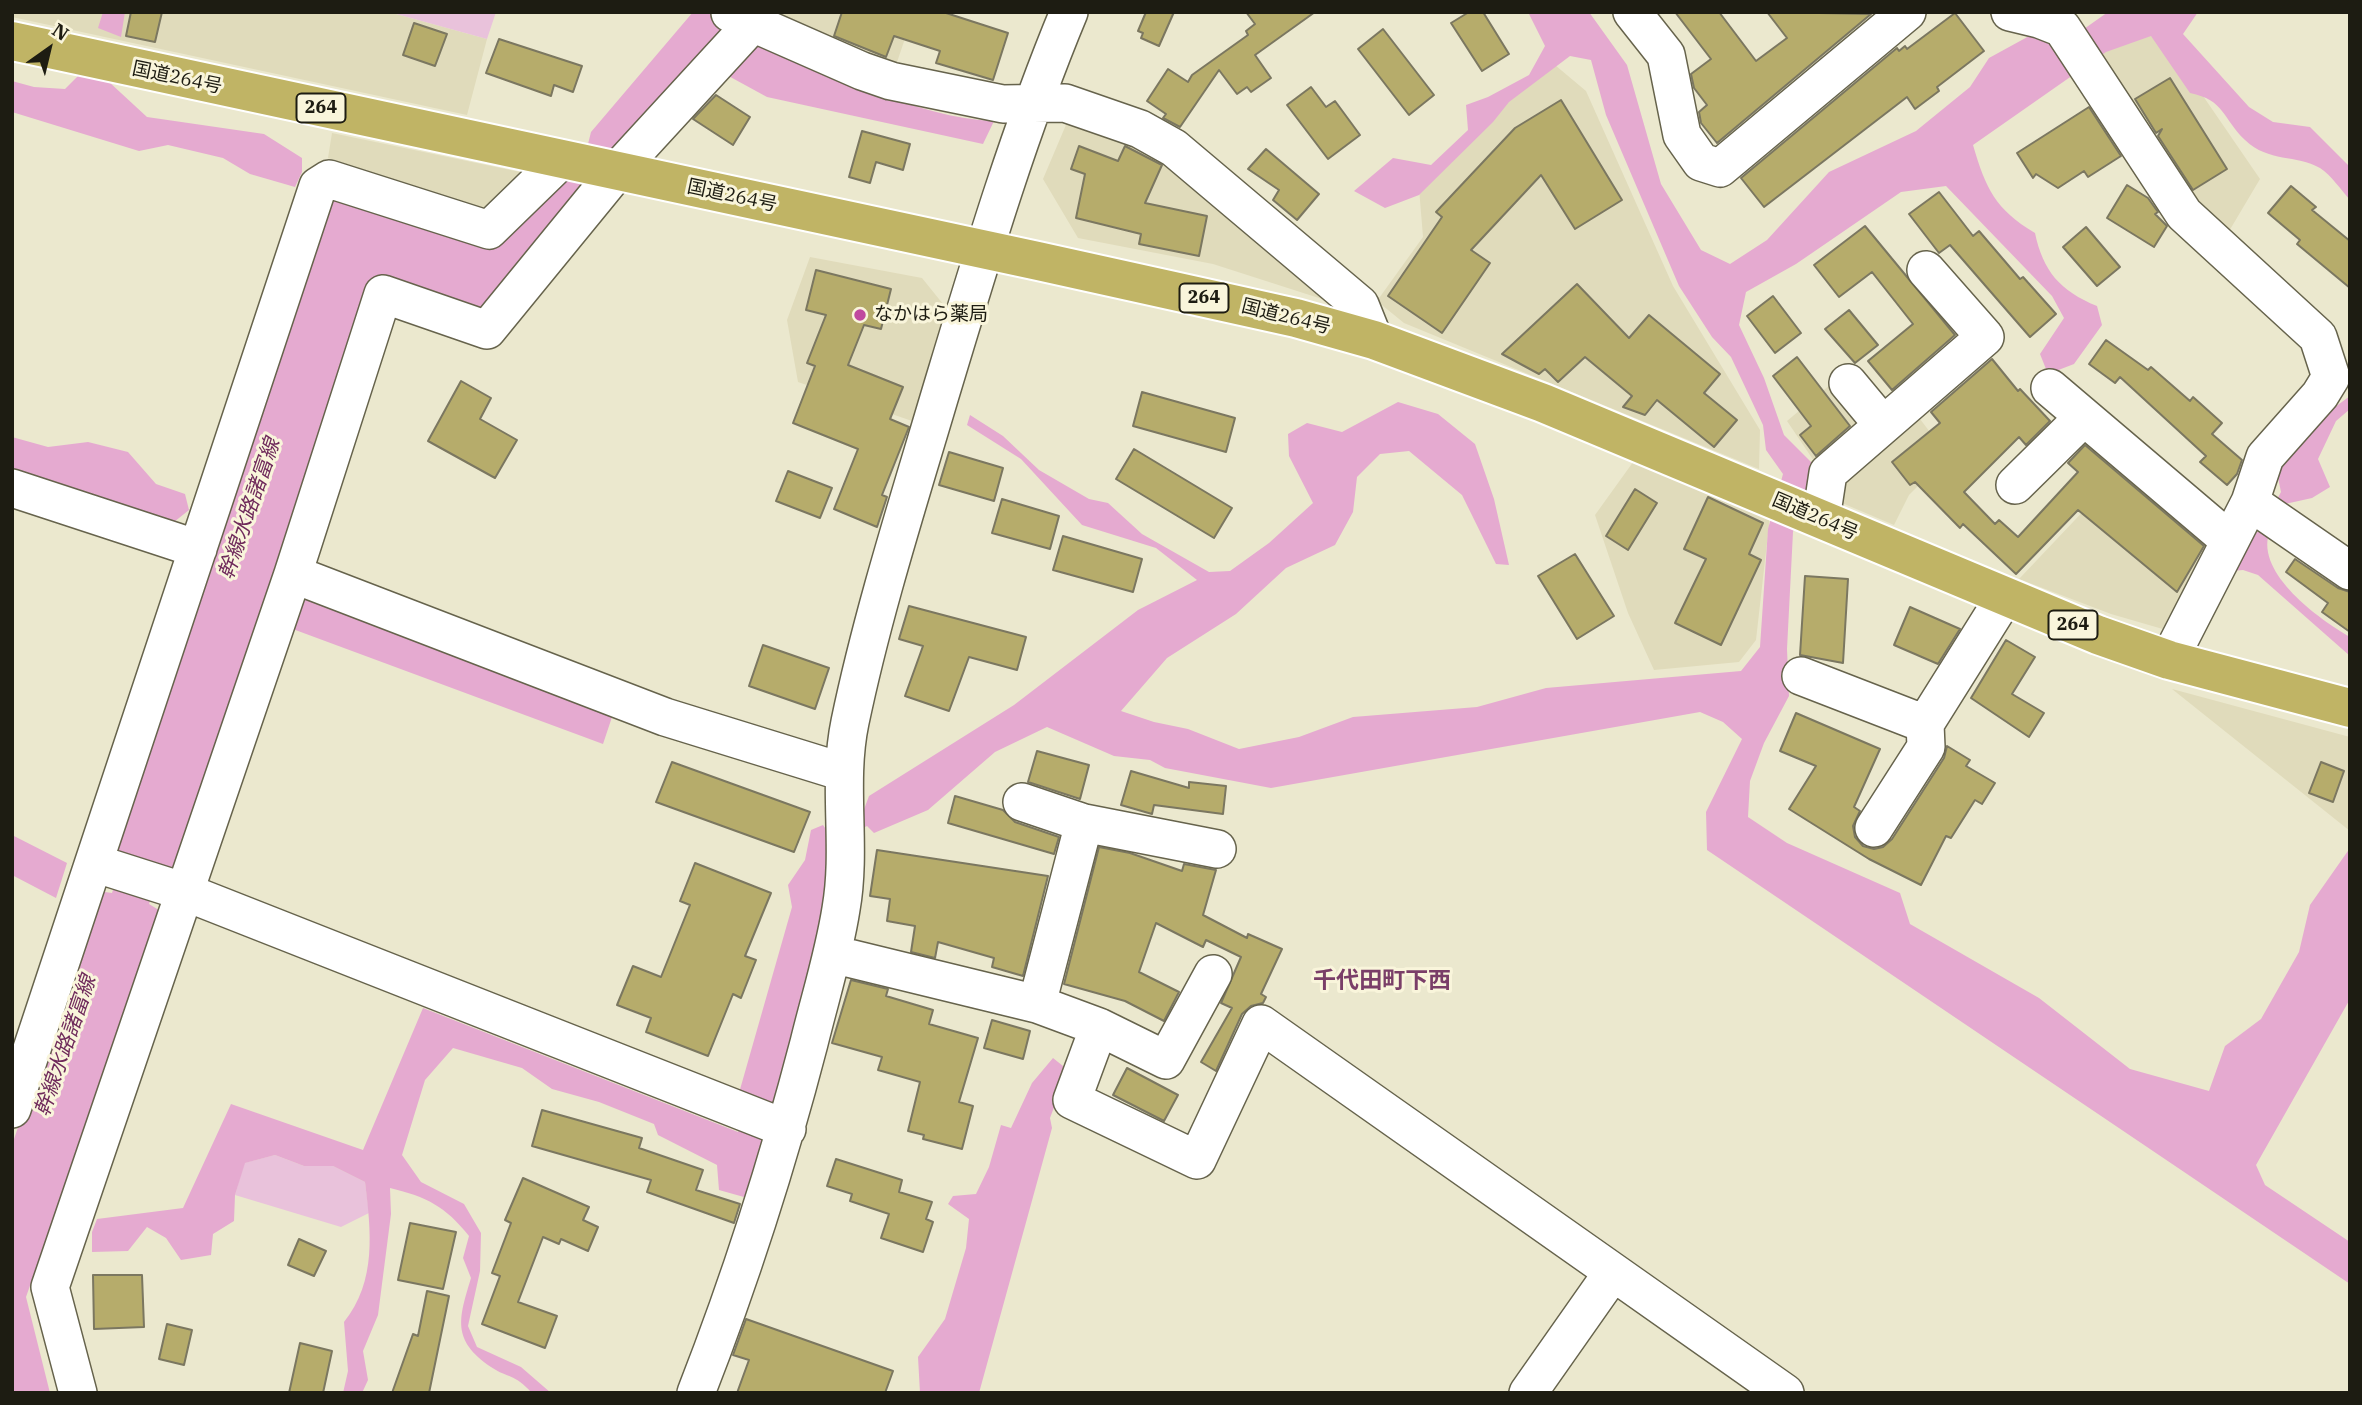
<!DOCTYPE html>
<html>
<head>
<meta charset="utf-8">
<style>
	body { margin:0 }
	#map { position:relative; width:2362px; height:1405px; overflow:hidden; background:#ebe8ce; font-family:"IBM Plex Serif",serif }
	canvas { display:block }
	.frame { position:absolute; inset:0; border:14px solid #1d1c12; pointer-events:none }
	.north { position:absolute; left:14px; top:14px; width:70px; height:70px; -webkit-text-stroke:5px #f9f5db; paint-order:stroke; rotate:34deg; font-size:19px; font-weight:700; line-height:28px; text-align:center; color:#1d1c12 }
	.north::after { content:''; display:block; margin:auto; width:24px; height:32px; background:#1d1c12; clip-path:polygon(50% 0,100% 100%,50% 72%,0 100%) }
</style>
</head>
<body>
<div id="map">
<canvas width="2362" height="1405"></canvas>
<div class="frame"></div>
<div class="north">N</div>
</div>
<script>
const ctx = document.querySelector('canvas').getContext('2d');
ctx.lineJoin = 'round';
function paint(path, color) {
  ctx.fillStyle = color;
  ctx.fill(path, 'evenodd');
}
function strokePath(path, color, width, dash) {
  ctx.strokeStyle = color;
  ctx.lineWidth = width;
  ctx.lineCap = dash ? 'butt' : 'round';
  ctx.setLineDash(dash || []);
  ctx.stroke(path);
}
function drawText(font, color, halo, rows, align = 'center') {
  ctx.font = font + ' "IBM Plex Serif","Noto Sans JP",serif';
  ctx.lineWidth = 6;
  ctx.setLineDash([]);
  ctx.textBaseline = 'middle';
  ctx.strokeStyle = halo;
  ctx.fillStyle = color;
  for (const [text, x, y, turn = 0] of rows) {
    ctx.save();
    ctx.translate(x, y);
    ctx.rotate((+turn || 0) * Math.PI / 180);
    ctx.textAlign = isNaN(turn) ? turn : align;
    if (halo) ctx.strokeText(text, 0, 0);
    ctx.fillText(text, 0, 0);
    ctx.restore();
  }
}
paint(new Path2D(`
	M12,12H389L487,39L467,115L12,17Z
	M764,12H914L894,71Z
	M2153,23L2260,179L2225,238L2191,208L2093,54Z
	M1549,60L1586,91L1673,286L1760,430L1759,469L1404,323L1377,301L1423,237L1419,188Z
	M1071,113L1166,152L1327,289L1322,299L1213,264L1078,238L1043,179Z
	M332,133L525,173L492,212L328,158Z
	M810,257L922,278L943,304L942,343L918,423L798,382L787,320Z
	M1837,379L1914,411L1948,456L1909,495L1894,525L1816,492V464L1787,421Z
	M1636,458L1770,516L1756,640L1739,662L1654,670L1628,613L1595,515Z
	M2128,464L2219,542L2173,632L2111,614L2019,579Z
	M2172,689L2350,737V831Z`), '#e0dbbb');
paint(new Path2D(`
	M389,12H496L487,39Z
	M275,1155L304,1166H333L365,1182L369,1213L341,1227L235,1195L244,1163Z`), '#e9c2db');
paint(new Path2D(`
	M103,12H125L121,37L98,28Z
	M693,12H741L483,314L375,276L175,874L161,867L149,904L162,912L26,1297L50,1393H12V1145L98,891L112,893L123,856L114,851L331,198L494,249L542,197L568,180L588,144L591,132Z
	M1528,12H1589L1627,65L1661,184L1701,250L1730,264L1767,240L1829,172L1916,131L1970,87L1989,58L2031,35L2057,48L2108,12H2198L2183,34L2249,107L2273,122L2310,127L2350,167V200C2341,190 2331,175 2320,168C2296,154 2269,163 2245,140C2222,118 2225,100 2190,93L2151,36L2106,52L1973,145C1986,189 1995,209 2035,233C2043,271 2060,291 2097,306L2102,325L2074,364L2048,374L2040,354L2064,318L2052,296L1946,186L1901,192L1796,264L1746,292L1739,325L1764,378L1784,435L1812,463L1809,487L1793,532L1787,649L1789,696L1764,743L1750,781L1748,817L1787,843L1900,893L1910,924L2039,998L2130,1069L2209,1091L2225,1046L2261,1019L2299,952L2310,905L2350,848V999L2256,1165L2265,1185L2350,1242V1284L1707,850L1706,812L1742,739L1723,722L1700,712L1271,788L1165,768L1150,760L1114,756L1047,727L995,752L928,810L874,833L867,826L829,846L823,923L774,1104L750,1128L766,1146L751,1199L719,1190L717,1165L658,1135L654,1124L599,1102L552,1089L522,1068L453,1048L425,1080L402,1155L421,1182L464,1204L481,1233L480,1271L468,1326L477,1347L521,1367L551,1393H532C514,1373 509,1379 491,1367C451,1340 459,1318 471,1278L463,1258L469,1236C445,1206 427,1197 390,1188L391,1214L378,1315L363,1351L368,1380L362,1393H343L348,1371L344,1322C377,1281 371,1231 365,1182L333,1166H304L275,1155L245,1163L235,1195L234,1221L213,1234L211,1255L181,1260L166,1238L147,1227L128,1251L92,1252V1232L97,1219L183,1208L231,1104L363,1150L423,1008L738,1132L750,1102L739,1093L792,907L788,885L805,860L811,830L823,825L830,835L863,812L869,796L1014,705L1138,610L1197,580L1156,548L1082,525L1021,459L967,425L970,415L1003,436L1039,470L1089,499L1108,503L1142,534L1209,572L1230,571L1269,543L1313,503L1289,456L1288,434L1307,423L1342,432L1398,402L1438,414L1475,444L1494,499L1509,565L1496,564L1462,495L1409,451L1380,454L1357,477L1353,512L1335,545L1286,568L1236,614L1167,658L1121,711L1154,722L1188,729L1239,749L1299,737L1353,717L1477,707L1546,688L1741,671L1760,647L1768,529L1783,474L1766,450L1763,425L1731,357L1712,337L1679,286L1606,115L1591,60L1570,56L1509,102L1493,122L1419,195L1385,208L1354,191L1393,158L1431,165L1468,130L1466,105L1488,97L1529,75L1545,46Z
	M758,38C827,72 917,118 994,121L983,144L767,97L723,73Z
	M81,73L108,81L147,117L264,134L302,158V172L295,187L250,174L223,158L168,145L139,151L12,112V81L34,87L65,89Z
	M2350,396V409L2336,421L2318,459L2330,487L2312,498L2285,504C2280,513 2271,523 2269,533C2256,574 2319,619 2350,637V656L2258,575L2243,570L2231,571L2245,543L2261,529L2281,492L2276,468L2327,413Z
	M12,437L48,447L88,442L128,452L156,484L185,494L189,510L174,522L12,470Z
	M303,595L613,714L603,744L290,628Z
	M12,835L67,863L56,898L12,875Z
	M1053,1058L1068,1070L1050,1118L1052,1128L979,1393H920L918,1357L945,1319L966,1248L969,1219L948,1204L953,1196L976,1194L989,1167L1001,1125L1011,1128L1032,1083Z`), '#e5aad0');
const building = new Path2D(`
	M131,12H162L155,42L126,36Z
	M842,12H943L1008,33L993,80L936,63L940,51L894,36L886,57L834,36Z
	M1146,12H1174L1159,46L1141,38L1143,33L1138,31Z
	M1246,12H1315L1255,55L1271,78L1251,92L1247,87L1237,94L1219,70L1180,127L1163,118L1166,114L1147,101L1168,69L1188,82L1192,75L1248,35L1246,31L1255,24Z
	M1469,12H1483L1509,54L1482,71L1451,23Z
	M1675,12H1719L1756,61L1787,38L1767,12L1871,14L1717,143L1701,123L1699,112L1707,105L1694,88L1691,74L1711,59Z
	M1955,13L1984,51L1937,87L1939,91L1915,109L1907,97L1764,207L1741,178L1897,48L1899,51L1905,46L1907,49Z
	M414,23L447,34L435,66L403,55Z
	M1383,29L1434,95L1409,115L1358,49Z
	M499,39L582,66L573,92L554,85L551,96L486,73Z
	M2170,78L2227,169L2193,190L2158,136L2162,129L2156,133L2135,99Z
	M1311,87L1326,107L1335,101L1360,135L1328,159L1287,105Z
	M716,95L750,117L733,145L693,119Z
	M1561,100L1622,200L1575,229L1541,175L1471,250L1490,263L1442,333L1388,296L1442,217L1436,212L1515,128Z
	M2089,107L2121,156L2088,177L2084,171L2058,188L2036,174L2033,178L2017,153Z
	M862,131L910,144L903,170L876,162L870,183L849,177Z
	M1079,146L1118,161L1125,146L1162,165L1145,203L1207,216L1199,256L1139,244L1141,234L1076,218L1085,174L1071,169Z
	M1266,149L1319,194L1297,220L1273,200L1279,190L1248,169Z
	M2127,185L2148,198L2158,212L2155,214L2167,226L2154,247L2107,218Z
	M2291,186L2316,207L2312,210L2350,241V288L2297,244L2300,240L2268,213Z
	M1939,192L1973,236L1979,231L2020,279L2023,277L2056,314L2030,337L1950,245L1939,253L1909,214Z
	M1865,226L1955,335L1892,390L1868,361L1913,324L1872,272L1839,297L1814,265Z
	M2086,227L2120,267L2097,286L2063,247Z
	M816,270L891,289L881,329L864,325L848,365L903,387L890,419L909,427L882,495L887,497L877,527L834,509L858,449L793,423L815,366L807,363L826,315L806,310Z
	M1577,284L1629,338L1649,315L1720,374L1704,393L1737,420L1714,447L1657,400L1645,415L1623,407L1632,396L1585,357L1558,382L1545,369L1539,374L1502,354Z
	M1773,296L1801,333L1775,353L1747,316Z
	M1849,310L1878,345L1855,363L1825,329Z
	M2106,340L2148,370L2151,367L2190,401L2193,397L2222,423L2212,434L2242,460L2237,474L2227,485L2200,462L2206,456L2120,377L2115,383L2089,364Z
	M1797,357L1850,426L1816,456L1800,435L1811,426L1773,376Z
	M1992,359L2018,391L2020,389L2050,421L2026,445L2019,437L1964,492L1995,524L1999,520L2018,537L2078,472L2068,463L2085,445L2204,546L2177,592L2078,510L2016,574L1963,524L1960,528L1915,482L1910,485L1892,462L1940,423L1931,412Z
	M461,381L491,398L480,419L517,440L495,478L428,441Z
	M1142,392L1235,418L1226,452L1133,426Z
	M1134,449L1232,508L1214,538L1116,479Z
	M949,452L1003,468L994,501L939,485Z
	M788,471L832,488L820,518L776,501Z
	M1635,489L1657,503L1628,550L1606,536Z
	M1708,497L1763,523L1749,554L1761,560L1721,645L1675,623L1706,559L1684,549Z
	M1002,499L1059,516L1050,549L992,533Z
	M1063,536L1142,559L1133,592L1053,570Z
	M1575,554L1614,616L1577,639L1538,576Z
	M2295,559L2338,588L2350,592V632L2322,612L2328,603L2286,572Z
	M1805,576L1848,579L1843,663L1800,655Z
	M909,606L1026,637L1017,670L969,657L949,711L905,696L923,646L899,639Z
	M1910,607L1960,629L1938,664L1894,645Z
	M2006,640L2035,657L2012,694L2044,713L2029,737L1971,698Z
	M763,645L829,668L815,709L749,686Z
	M1796,713L1880,749L1854,807L1860,811L1853,826L1855,837L1863,846L1874,849L1883,847L1892,839L1944,758L1947,746L1970,760L1966,766L1995,783L1982,804L1975,800L1951,838L1946,836L1921,885L1869,859L1789,809L1816,766L1780,751Z
	M1037,751L1089,765L1080,799L1028,782Z
	M672,762L810,812L794,852L656,802Z
	M2321,762L2344,771L2333,802L2309,793Z
	M1131,771L1189,788V782L1226,786L1223,814L1154,805L1152,814L1121,805Z
	M955,796L1003,810L1015,822L1059,837L1054,854L948,823Z
	M1099,847L1130,853L1182,871L1184,864L1216,870L1203,915L1247,938L1248,934L1282,949L1261,994L1266,997L1263,1003L1251,1006L1242,1014L1216,1071L1201,1062L1232,1008L1221,1003L1241,957L1206,940L1203,947L1156,923L1139,972L1179,992L1164,1021L1125,1001L1064,984Z
	M877,850L1048,876L1023,976L992,967L994,958L938,942L935,958L911,952L915,926L887,921L890,899L870,896Z
	M695,863L771,893L745,956L756,960L741,998L733,994L708,1056L646,1032L651,1018L617,1005L633,966L661,977L690,905L680,901Z
	M851,980L888,989L886,996L933,1010L929,1024L978,1038L959,1102L973,1106L962,1149L923,1139L924,1135L908,1131L920,1082L878,1070L882,1057L832,1043Z
	M992,1020L1030,1031L1023,1059L984,1048Z
	M1127,1068L1178,1095L1164,1121L1113,1095Z
	M542,1110L642,1138L639,1148L703,1170L696,1190L740,1204L734,1223L647,1192L651,1180L532,1146Z
	M836,1159L902,1180L899,1192L932,1202L926,1219L933,1222L923,1252L881,1238L889,1214L850,1201L852,1194L827,1186Z
	M523,1178L589,1207L583,1220L598,1227L588,1251L561,1239L559,1244L543,1237L518,1302L557,1316L545,1348L482,1324L500,1276L492,1273L511,1223L505,1220Z
	M410,1223L456,1232L443,1289L398,1280Z
	M299,1239L326,1251L314,1276L288,1265Z
	M93,1275H142L144,1327L94,1329Z
	M427,1291L449,1296L429,1393H392L413,1334L418,1336Z
	M746,1319L893,1371L885,1393H737L749,1360L733,1355Z
	M167,1324L192,1330L184,1365L159,1359Z
	M300,1343L332,1351L323,1393H289Z`);
paint(building, '#b6ac6b');
strokePath(building, '#7b7760', 2);
const minor = new Path2D(`
	M1632,12L1666,55L1682,135L1701,162L1720,168L1907,12
	M2010,12L2039,19L2062,28L2184,214L2318,337L2331,377L2320,395L2265,457L2250,502L2169,660
	M730,13L862,71L891,81L1003,104L1065,103L1140,129L1174,148L1360,305L1374,340
	M1848,383L1883,425
	M2050,388L2229,540
	M2015,485L2084,417
	M12,488L198,549
	M2250,502L2350,571
	M1821,519L1828,473L1985,337L1926,270
	M293,574L665,717L843,772
	M1801,676L1925,724
	M1022,802L1084,823L1217,849
	M1874,828L1926,747L1925,724L2004,598
	M94,863L185,892L787,1129
	M832,954L1037,1004L1099,1027L1166,1060L1213,974
	M1037,1004L1084,823
	M1099,1027L1072,1100L1197,1160L1261,1024L1785,1393
	M12,1109L318,186L329,179L489,230L561,160
	M78,1393L50,1287L293,574L383,294L487,330L617,171L752,24
	M696,1393C741,1278 778,1162 809,1043C820,998 834,954 841,909C852,847 837,784 850,722C873,612 908,503 940,395C979,266 1017,137 1069,12
	M1528,1393L1613,1272`);
const highway = new Path2D(`
	M12,41L1038,261L1296,318L1374,340L1543,403L2098,635L2169,660L2350,708`);
strokePath(minor, '#66634c', 40);
strokePath(highway, '#fff', 42);
strokePath(minor, '#fff', 37);
strokePath(highway, '#c0b465', 38);
for (const [x, y, r, color] of [
	[860,315,7,"#c0499f"]
]) {
  const dot = new Path2D();
  dot.arc(x, y, r, 0, 2 * Math.PI);
  ctx.fillStyle = color;
  ctx.fill(dot);
  strokePath(dot, '#f9f5db', 2.5);
}
for (const [x, y, w] of [
	[321,108,49],
	[1204,298,49],
	[2073,625,49]
]) {
  const box = new Path2D();
  box.roundRect(x - w / 2, y - 14.5, w, 29, 5);
  ctx.fillStyle = '#f9f5db';
  ctx.fill(box);
  strokePath(box, '#1d1c12', 2);
}
drawText('bold 18px', '#1d1c12', null, [
	["264",321,108],
	["264",1204,298],
	["264",2073,625]
]);
drawText('19px', '#1d1c12', '#f9f5db', [
	["国道264号",177,78,12],
	["国道264号",732,196,12],
	["国道264号",1286,317,14],
	["国道264号",1815,517,23]
]);
drawText('19px', '#1d1c12', '#f9f5db', [
	["なかはら薬局",874,315]
], 'left');
drawText('italic 21px', '#6f2a5b', '#f9f5db', [
	["幹線水路諸富線",250,509,-71],
	["幹線水路諸富線",66,1046,-71]
]);
drawText('bold 23px', '#7a3e68', '#f9f5db', [
	["千代田町下西",1382,981]
]);
</script>
</body>
</html>
